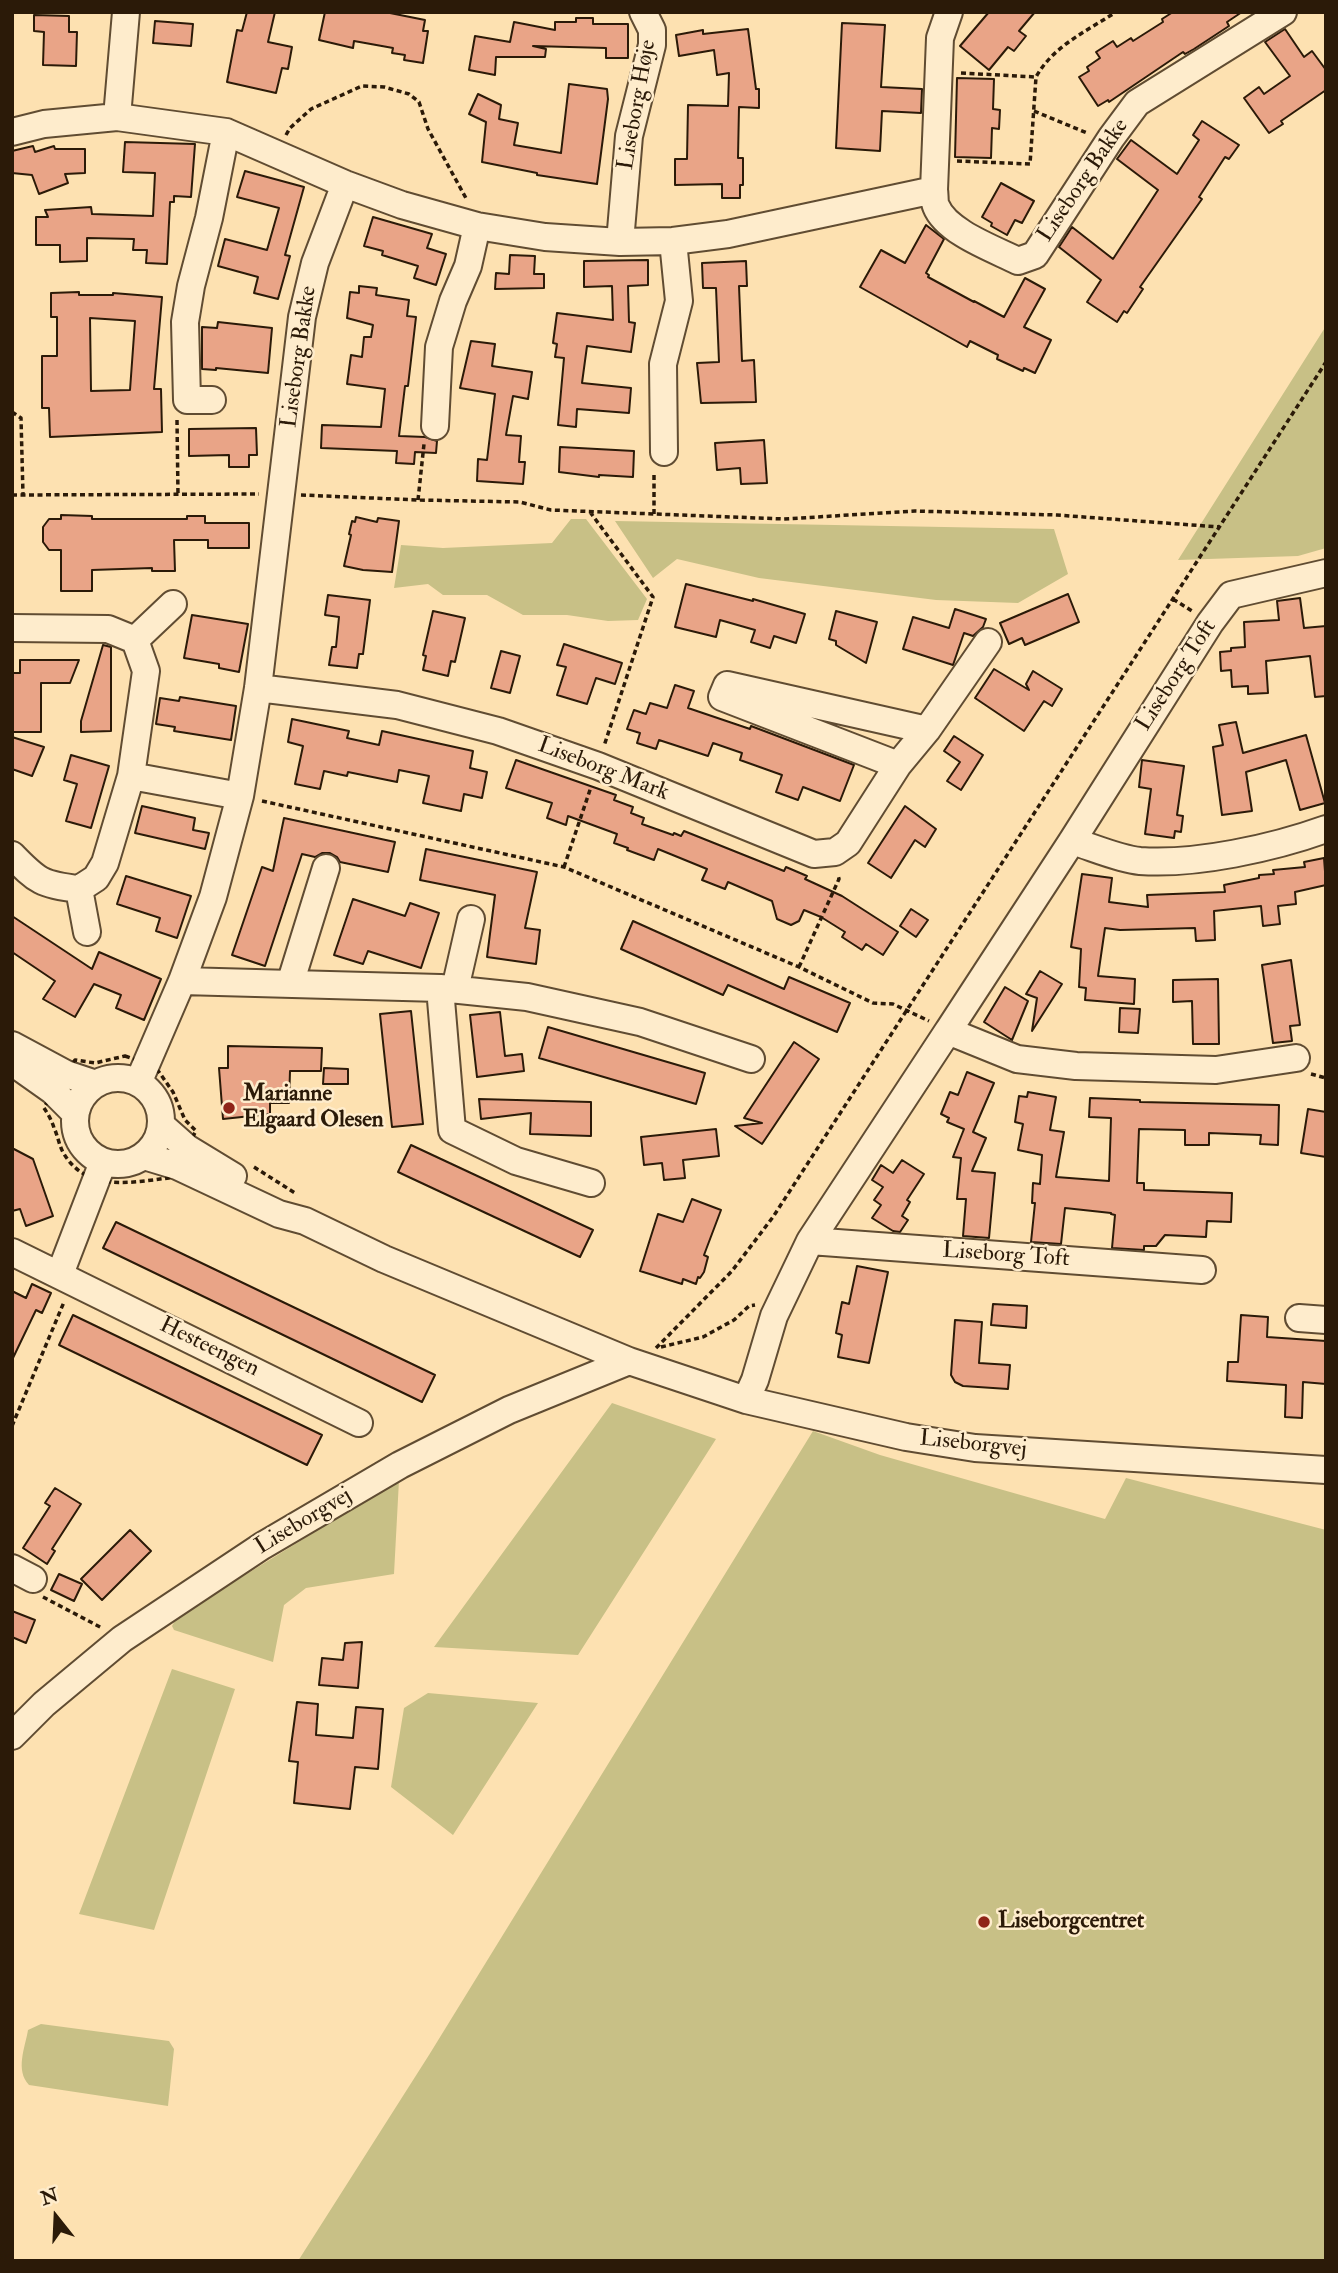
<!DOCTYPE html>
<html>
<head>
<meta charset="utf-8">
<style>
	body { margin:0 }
	#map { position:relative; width:1338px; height:2273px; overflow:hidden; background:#fde1b1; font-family:"IM FELL Double Pica",serif }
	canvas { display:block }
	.frame { position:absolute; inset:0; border:14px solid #2b1a08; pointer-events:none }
	.north { position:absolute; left:21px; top:2182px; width:70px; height:70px; -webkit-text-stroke:5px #feeccc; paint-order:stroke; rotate:342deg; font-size:19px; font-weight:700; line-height:28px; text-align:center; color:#2b1a08 }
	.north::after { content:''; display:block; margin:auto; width:24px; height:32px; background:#2b1a08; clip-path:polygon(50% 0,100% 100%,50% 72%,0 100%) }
</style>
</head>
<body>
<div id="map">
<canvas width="1338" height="2273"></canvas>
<div class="frame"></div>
<div class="north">N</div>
</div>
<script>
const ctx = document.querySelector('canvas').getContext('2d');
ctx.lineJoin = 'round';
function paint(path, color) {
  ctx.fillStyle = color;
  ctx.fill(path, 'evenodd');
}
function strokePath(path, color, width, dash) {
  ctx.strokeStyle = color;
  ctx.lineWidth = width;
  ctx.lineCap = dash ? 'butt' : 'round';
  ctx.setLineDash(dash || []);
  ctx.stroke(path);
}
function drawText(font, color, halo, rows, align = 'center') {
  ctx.font = font + ' "IM FELL Double Pica",serif';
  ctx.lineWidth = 5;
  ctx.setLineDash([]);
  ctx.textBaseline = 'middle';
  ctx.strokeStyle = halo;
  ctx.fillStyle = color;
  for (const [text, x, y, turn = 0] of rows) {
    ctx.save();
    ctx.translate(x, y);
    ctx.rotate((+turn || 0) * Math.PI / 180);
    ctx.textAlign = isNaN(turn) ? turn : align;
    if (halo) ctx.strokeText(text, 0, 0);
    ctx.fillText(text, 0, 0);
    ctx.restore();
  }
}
paint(new Path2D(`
	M1326,326V548L1298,556L1178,560Z
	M571,519H586L647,599L638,620L608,621L567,615H523L487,595H443L428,584L394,588L401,545L443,548L552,543Z
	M615,521L1054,529L1068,574L1018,603L936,600L759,578L677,559L653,578Z
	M612,1403L716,1439L578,1655L434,1647Z
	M813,1431L880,1455L1105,1519L1126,1478L1326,1530V2261H298L429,2055Z
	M399,1480L394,1574L306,1588L284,1605L273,1662L174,1630L172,1626L177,1617Z
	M172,1669L235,1689L154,1930L79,1914Z
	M428,1693L538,1703L453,1835L391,1787L404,1708Z
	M41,2024L169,2041L174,2049L168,2106L29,2085C15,2070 25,2048 28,2030Z`), '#c8c086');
const building = new Path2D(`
	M247,12H275L268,42L292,47L288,69L282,68L276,93L227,82L237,30L242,31Z
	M325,12H385L425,20L423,31H428L423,63L404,60L405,55L392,53L393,48L354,41L353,48L319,40Z
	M989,12H1035L1019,31L1026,36L1014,51L1008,47L989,70L960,46Z
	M1173,12H1242L1227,22L1229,26L1194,49L1185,54L1183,52L1109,102L1108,100L1098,106L1079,77L1089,71L1087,67L1100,58L1096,52L1113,41L1117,47L1131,38L1133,41L1163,22L1162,19Z
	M34,15L69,16V32H77L76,66L43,65L44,32L34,31Z
	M576,18H593V24H628V58H606V48L533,46L546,49L545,57H496L495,75L469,70L475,36L510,42L514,22L555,30V22H576Z
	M155,21L193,24L191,46L153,43Z
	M842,23L885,25L881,87L922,89L921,113L882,111L880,151L836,148Z
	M748,29L756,89H759V108L739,107L738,158H743V185H740V198H722V184L675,185V159H687L688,105L728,106L729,73L717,75L714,50L679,56L676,35L703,30V34Z
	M1285,29L1304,57L1312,51L1326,70V90L1281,121L1283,124L1269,133L1244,98L1259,87L1264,94L1290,76L1265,42Z
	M957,78L994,79L993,109L1000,110L999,129L992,128L991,158L955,157Z
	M569,84L607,89L608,99L597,184L537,175V173L482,162L486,122L469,114L478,94L501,105L499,119L518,123L514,145L561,153Z
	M1202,121L1239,145L1229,159L1225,157L1199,197L1202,199L1140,287L1143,289L1127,313L1124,311L1117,322L1087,302L1101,280L1059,247L1072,227L1113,259L1158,190L1117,159L1131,140L1177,174L1199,140L1193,135Z
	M125,142L195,144L191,197L174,196V202H170L167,264L146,263L147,250H133L134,239L87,238V261L60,262V245H36V217H48L45,210L91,207L92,214L153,216L155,173L123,172Z
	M33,146L35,152L54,146L55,149H85V173L65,174L68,183L39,194L32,175L12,173V151Z
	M245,171L304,187L285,255L290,256L278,299L254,293L258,277L218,266L225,239L267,250L279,208L237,197Z
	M1001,183L1034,201L1022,223L1015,220L1007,235L991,226L992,223L982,217Z
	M373,217L432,234L427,248L446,254L436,285L414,278L418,266L382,255L383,251L364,246Z
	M926,225L944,239L926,273L929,275L928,277L974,302V301L1004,317L1025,278L1045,289L1024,327L1051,340L1035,373L1024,368L1023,371L997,359L998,355L970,341L967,347L860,287L881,250L905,263Z
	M510,255L535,256L534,274H544V288L495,289L496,273L509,274Z
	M648,260V285L628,286L629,322L635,323L631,352L587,346L582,383L631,388L629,413L577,409L576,427L558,425L564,358L555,357L557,344L553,343L557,313L613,320L612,286L584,287V261Z
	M746,261L747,286H739L742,361L754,360L756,402L701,403L697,363L719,362L716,288H703L702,263Z
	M359,286L377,288L376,295L409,300L407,316L416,317L408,386H405L399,436L425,437L437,441L436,453L415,452L414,464L396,463L397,451L321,448L322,425L381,427L385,389L347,384L351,355L362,357L364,337H371L373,325L347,318L350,292L359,293Z
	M79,292V295H113V293L162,297L154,389H161L162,432L50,437L49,408H42V356H57V317H51V293ZM90,318L135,321L130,390L91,391Z
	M218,322L272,328L268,373L216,368V370L202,369V327L217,328Z
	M471,341L495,344L492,366L532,372L528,399L513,396L506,435L521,436L519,462H525L523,484L477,481L478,459L487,460L495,394L460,388Z
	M256,428L257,455H249V467H229V455L189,456V429Z
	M764,440L767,483L741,484L740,468L717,470L715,443Z
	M560,447L634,451L633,477L599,475V477L559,472Z
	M61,515L92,516V519H187V516H205V523H249V548H208V540H174L175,571H152V568L92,570V591H61V550H49L43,542V527L49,519H61Z
	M356,517L377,522L378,518L399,521L392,572L363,570L344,566L351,535L349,534L352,521L355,522Z
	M686,584L753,601V599L805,614L796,643L774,636L770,648L751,642L755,630L720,620L716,637L675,627Z
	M1068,594L1079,622L1025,645L1022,638L1009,644L1000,623Z
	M328,595L370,600L363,654H359L357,668L329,665L332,647H336L339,617L325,615Z
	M1300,598L1304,628L1326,626V696L1315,697L1310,656L1266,661L1268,693L1248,694V686L1232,687L1231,670L1221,671L1220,652L1231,651V648L1245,647L1244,622L1279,620L1277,601Z
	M955,609L986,619L983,627L973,636L964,633L953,665L903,649L913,617L949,628Z
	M433,611L465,618L455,662L451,661L448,676L423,670L426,656L423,655Z
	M836,611L877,622L866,663L836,645V641L829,639Z
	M192,615L248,624L239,672L219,668V664L184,658Z
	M564,644L622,663L615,684L596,678L587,704L557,695L566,667L557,665Z
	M103,645L111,647V731L81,732V721Z
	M501,651L520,656L510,693L491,688Z
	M20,660H79L70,683H41V732H12V673H20Z
	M994,669L1029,690L1026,684L1033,671L1062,689L1052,706L1044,701L1024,731L975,698Z
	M675,685L694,691L688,708L750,729L751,726L854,765L840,801L803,787L798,800L776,792L782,775L740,760L742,753L713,743L708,756L659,740L656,749L637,743L640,733L627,729L634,710L646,714L650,703L667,708Z
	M180,697L236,706L231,740L174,731L175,727L156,724L160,698L179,701Z
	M292,719L349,731L347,738L379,745L382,731L473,751L470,768L487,772L482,798L464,794L461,811L423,803L429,776L399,770L397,782L348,772L347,776L324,771L320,789L295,784L303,746L288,742Z
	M1236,722L1243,753L1306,735L1325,803L1300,810L1286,760L1246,772L1252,811L1222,815L1213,747L1223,745L1219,725Z
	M954,736L983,755L961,790L947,781L960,762L944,751Z
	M12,737L44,747L32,776L12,769Z
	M71,755L109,766L91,828L66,821L77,784L64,780Z
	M516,760L616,795L614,800L633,807L631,813L644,818L642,824L673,835L674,833L681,836L684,831L784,871L786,867L807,876L805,879L842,896L898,932L883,955L866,944L862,950L842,937L845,932L821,917L804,910L799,921L791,925L777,919L772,901L728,882L725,889L702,880L707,869L658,849L654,860L627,850L628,848L614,843L617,834L568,816L566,825L547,818L552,803L506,788Z
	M1142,760L1184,766L1177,815L1183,816L1181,832L1175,831L1174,838L1145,834L1151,789L1139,787Z
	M142,806L195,818L193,830L209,833L205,849L135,833Z
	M905,806L936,829L925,847L915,840L891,878L868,863Z
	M284,818L395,842L388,872L340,862L337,857L330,853H322L315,857L302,854L265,966L232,955L262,867L273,871Z
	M426,849L537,872L525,928L540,930L536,964L487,957L495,895L420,880Z
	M1324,858L1326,885L1295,892L1296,904L1278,906L1280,924L1263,926L1261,906L1214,911L1215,940L1196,941L1195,928L1120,930L1105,928L1098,976L1135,979L1134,1004L1085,1000L1086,988L1079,987L1081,949L1071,947L1082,874L1112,878L1109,902L1148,907L1147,895L1225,892L1224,885L1259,878V875L1274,874L1273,870L1305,867L1304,862Z
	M126,876L191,896L177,938L156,931L160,918L117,904Z
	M353,899L405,916L410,903L439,913L421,968L368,951L363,964L334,955Z
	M911,909L928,920L916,937L900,926Z
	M12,916L92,969L99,952L161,979L144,1020L116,1008L121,995L94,984L75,1017L43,999L55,981L12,952Z
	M633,921L784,989L789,977L850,1003L837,1032L728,985L723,995L621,949Z
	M1291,960L1300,1025L1290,1026L1292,1041L1273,1043L1262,965Z
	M1040,971L1062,984L1032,1031L1037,998L1026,994Z
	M1218,979L1219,1044H1193L1192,1001L1173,1002V980Z
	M1005,987L1028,1001L1012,1040L984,1022Z
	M1120,1008L1140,1009L1138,1033L1119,1032Z
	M411,1011L423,1124L392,1127L380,1014Z
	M500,1012L505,1056L522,1054L524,1071L477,1077L470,1015Z
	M548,1027L705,1073L696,1104L539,1058Z
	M794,1042L819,1059L762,1144L735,1126L762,1123L744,1118Z
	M228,1046L322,1048L321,1071H290L289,1103H270V1114L223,1119L219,1068H228Z
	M324,1068L348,1069V1084H323Z
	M967,1072L994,1083L973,1132L986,1138L972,1171L995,1173L989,1238L963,1236L966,1199H957L961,1158L953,1157L964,1129L947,1122L949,1118L941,1114L950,1092L958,1095Z
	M1028,1092L1056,1097L1050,1130L1064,1132L1056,1177L1109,1181L1111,1118L1089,1117L1090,1098L1140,1100V1102L1279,1105L1278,1145L1260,1144L1261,1135L1209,1133V1145H1185V1130L1139,1129L1137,1183H1144V1190L1232,1193L1231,1222L1207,1221L1206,1237L1165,1235L1156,1246H1144V1250L1112,1248L1115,1215L1111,1214V1213L1065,1208L1061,1244L1031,1242L1035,1203H1032L1033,1183L1040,1184L1042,1155L1018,1150L1023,1124L1015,1122L1019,1096L1027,1097Z
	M479,1099L591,1102V1136L530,1134L531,1113L481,1119Z
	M1308,1109L1326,1112V1157L1301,1153Z
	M716,1129L719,1156L683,1160L685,1178L664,1180L662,1163L644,1165L641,1137Z
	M411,1145L593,1230L580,1257L398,1172Z
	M12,1148L33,1159L53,1216L26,1226L20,1209L12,1211Z
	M902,1160L924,1174L907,1200L910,1202L902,1216L908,1220L900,1232L893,1231L872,1218L881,1205L874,1200L883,1187L872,1180L881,1165L893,1173Z
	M692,1199L721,1210L704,1255L708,1257L704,1272L700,1278L698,1277L696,1284L683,1279L682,1284L640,1271L658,1214L683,1222Z
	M116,1222L435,1375L422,1402L103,1248Z
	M857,1266L888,1272L869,1363L838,1357L842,1335L836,1333L842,1302L849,1304Z
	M32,1284L51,1293L42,1313L36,1310L12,1360V1291L26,1298Z
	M993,1304L1027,1306L1026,1328L991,1325Z
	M73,1315L322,1435L307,1465L59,1345Z
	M1241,1315L1268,1317L1267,1337L1326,1341V1384L1303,1382L1302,1418L1285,1417L1286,1385L1227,1381L1228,1362H1238Z
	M955,1320L982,1322L979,1363L1010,1365L1008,1389L963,1386L955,1382L951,1375Z
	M55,1488L81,1504L52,1549L55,1551L47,1564L23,1548L50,1506L45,1503Z
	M130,1530L151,1551L102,1600L81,1579Z
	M59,1574L82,1584L74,1601L51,1590Z
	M12,1611L35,1620L26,1643L12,1637Z
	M362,1642L358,1688L319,1685L322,1658L343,1660L345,1643Z
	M297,1702L318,1704L316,1735L353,1738L356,1707L383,1709L378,1769L355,1767L350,1809L294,1803L298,1762L289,1761Z`);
paint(building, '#e9a487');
strokePath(building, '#2b1a08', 2);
const minor = new Path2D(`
	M949,12L940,38L934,190C935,195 934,202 936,206C946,232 994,249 1018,261L1035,255L1111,138L1137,103L1283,12
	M117,117L126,12
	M12,132L44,124L117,117L226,132L345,184L402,205L477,226L545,237L620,242L673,241L728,234L934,190
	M620,242L629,136L652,45V30L643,12
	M212,400H187L185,322L191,286L209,218L226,132
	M435,426L439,347L453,301L468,266L477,226
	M664,452L663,364L679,301L673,241
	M12,628L108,629L135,640L146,671L131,776L105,863L96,878L79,889C42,885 37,881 12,855
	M135,640L173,604
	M258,688L397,705L498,731L598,766L814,854L835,852L848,843L898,765L927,730L988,642
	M898,765L722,697L727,685L927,730
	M131,776L240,796
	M1072,841C1092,847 1119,859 1140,861C1196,865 1273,848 1326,829
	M79,889L87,932
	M182,981L440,988L527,997L640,1022L751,1059
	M290,984L326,868
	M440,988L452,1130L516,1161L591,1183
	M455,989L471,919
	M948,1031L1072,841L1210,623L1231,595L1326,573
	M12,1045L66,1074L96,1084
	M12,1062L53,1091L75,1113
	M75 1121a43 43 0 1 1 86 0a43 43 0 1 1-86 0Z
	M138,1083L182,981L213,897L240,796L258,688L302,317L315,263L345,184
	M161,1125L187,1148L233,1176
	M144,1156L177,1166L279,1214L305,1221L384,1259L629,1361L746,1400L906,1437L975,1448L1326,1470
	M810,1241L948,1031L1017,1059L1076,1066L1216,1070L1296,1058
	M12,1252L359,1423
	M60,1274L103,1162
	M1299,1318L1326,1320
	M746,1400L755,1380L774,1316L810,1241L1202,1270
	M12,1568L33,1579
	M12,1736L44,1704L122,1639L262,1546L400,1465L509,1410L629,1361`);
strokePath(minor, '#604c32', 30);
strokePath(new Path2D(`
	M961,73L1036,77
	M1034,111L1087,133
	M286,135L290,128L311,109L362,86L384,87L409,94L419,102L428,129L467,200
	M957,161L1030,164L1036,77C1053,46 1087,31 1116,12
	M12,412L21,418L23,495
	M177,420L178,495
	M12,495L259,494
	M301,495L418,500L520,502L551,510L784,519L915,511L1057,515L1219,527
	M418,500L424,444
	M590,512L653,597L604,746
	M654,514V473
	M1173,599L1192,611
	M262,801L564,867L799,967L873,1003L893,1004L929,1021
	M564,867L591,787
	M799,967L839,879L838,875
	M125,1056L147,1064L159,1072L173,1092L185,1120L196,1131L169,1178C131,1182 88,1193 64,1154C59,1146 58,1136 54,1128C52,1121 48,1114 44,1108L53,1091L75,1060L95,1063Z
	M1311,1074L1326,1078
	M254,1167L295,1193
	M661,1347L703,1337L734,1320L749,1306L755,1305
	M656,1348L732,1271L773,1217L1326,362
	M12,1426L64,1302
	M43,1597L102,1628`), '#2b1a08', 3.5, [5, 3.5]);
strokePath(minor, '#feeccc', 26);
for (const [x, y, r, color] of [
	[229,1108,7,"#8f2418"],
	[984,1922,7,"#8f2418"]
]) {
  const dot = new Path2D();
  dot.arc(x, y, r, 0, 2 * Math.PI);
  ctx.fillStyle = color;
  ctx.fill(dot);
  strokePath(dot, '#feeccc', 2.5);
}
drawText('23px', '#2b1a08', '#feeccc', [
	["Liseborg Høje",638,105,-80],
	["Liseborg Bakke",1084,181,-56],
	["Liseborg Bakke",300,357,-82],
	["Liseborg Toft",1177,676,-57],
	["Liseborg Mark",603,770,21],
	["Liseborg Toft",1006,1256,4],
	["Hesteengen",209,1348,26],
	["Liseborgvej",973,1445,6],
	["Liseborgvej",304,1522,-31]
]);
drawText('bold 23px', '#2b1a08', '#feeccc', [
	["Marianne",243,1095],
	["Elgaard Olesen",243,1121],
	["Liseborgcentret",998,1922]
], 'left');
</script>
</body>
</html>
